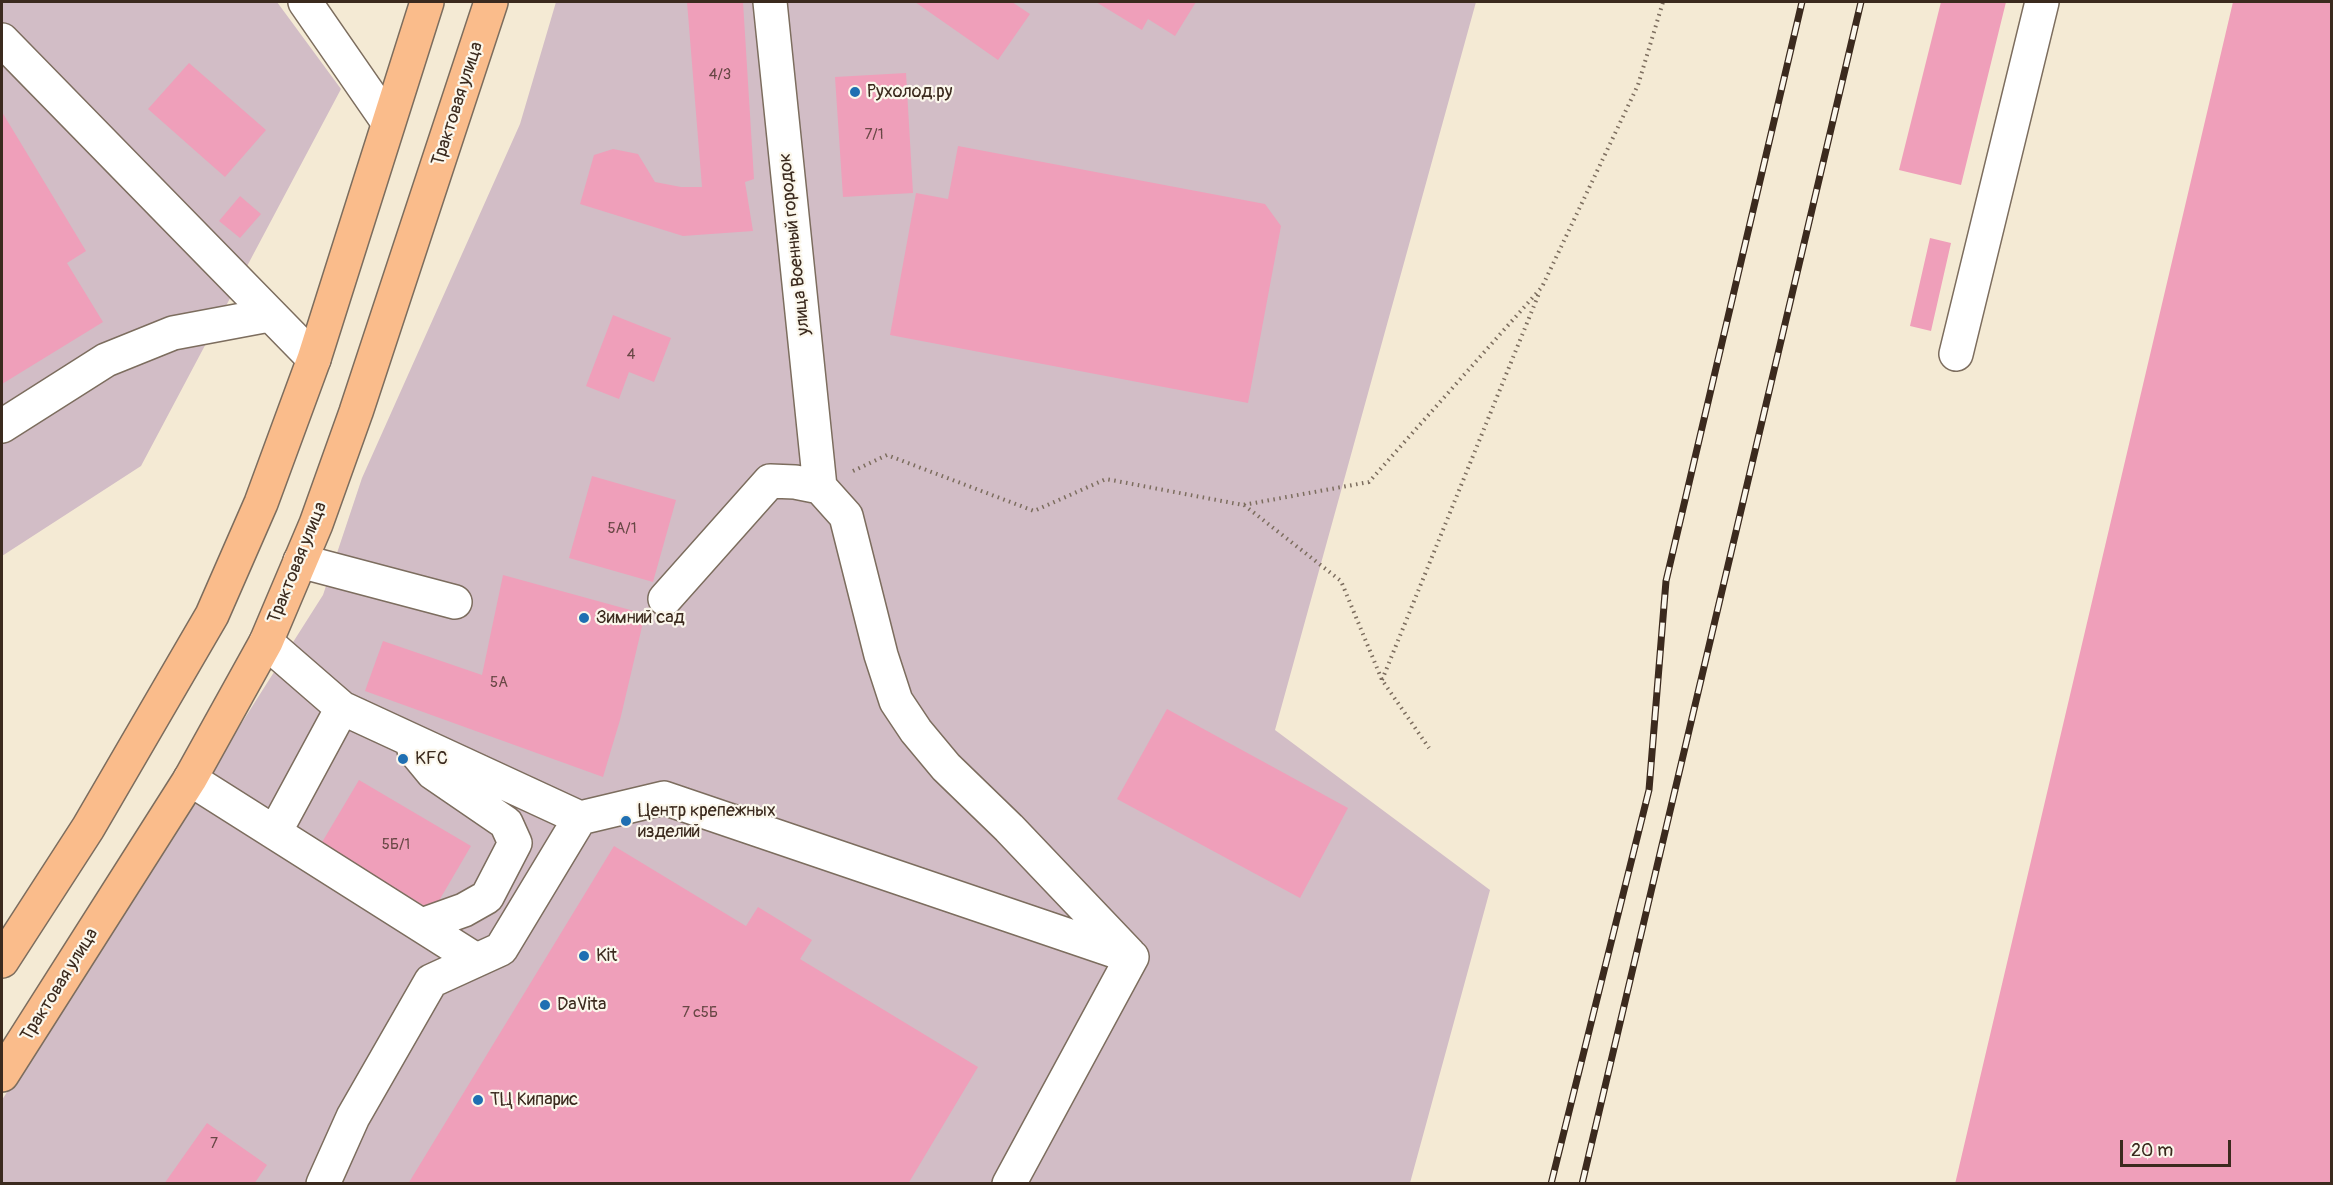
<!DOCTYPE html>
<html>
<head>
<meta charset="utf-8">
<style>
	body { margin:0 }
	#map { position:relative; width:2333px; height:1185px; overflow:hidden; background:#f4ead4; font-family:Pangolin,sans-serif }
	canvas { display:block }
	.frame { position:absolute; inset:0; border:3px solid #3b2a1e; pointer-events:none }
	.scale { position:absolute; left:2120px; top:1140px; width:111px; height:27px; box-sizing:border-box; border:3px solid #3b2a1e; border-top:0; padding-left:8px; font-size:18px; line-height:21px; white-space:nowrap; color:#3b2a1e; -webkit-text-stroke:4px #fbf7ec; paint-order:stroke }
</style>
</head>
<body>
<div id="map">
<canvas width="2333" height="1185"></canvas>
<div class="frame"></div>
<div class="scale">20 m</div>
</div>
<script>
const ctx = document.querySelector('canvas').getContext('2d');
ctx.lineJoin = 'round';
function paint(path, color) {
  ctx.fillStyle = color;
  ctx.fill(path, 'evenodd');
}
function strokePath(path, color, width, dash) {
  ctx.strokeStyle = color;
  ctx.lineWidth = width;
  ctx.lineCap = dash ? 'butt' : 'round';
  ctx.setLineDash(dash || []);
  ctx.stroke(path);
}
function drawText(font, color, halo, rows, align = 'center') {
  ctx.font = font + ' Pangolin,sans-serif';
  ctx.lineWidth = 4.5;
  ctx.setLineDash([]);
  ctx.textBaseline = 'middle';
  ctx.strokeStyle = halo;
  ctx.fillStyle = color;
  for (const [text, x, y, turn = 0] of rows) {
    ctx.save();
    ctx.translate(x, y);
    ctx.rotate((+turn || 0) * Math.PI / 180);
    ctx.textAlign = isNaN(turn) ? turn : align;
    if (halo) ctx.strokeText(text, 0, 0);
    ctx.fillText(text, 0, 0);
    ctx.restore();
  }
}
paint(new Path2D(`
	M2,2H277L341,89L141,466L2,556Z
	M556,2H1476L1275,730L1490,890L1410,1183H2V1100L323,595L362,478L520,124Z`), '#d2bdc6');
paint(new Path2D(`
	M687,2H743L754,179L745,182L753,231L683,236L580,204L594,155L613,149L638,154L655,182L681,187H702Z
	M915,2H1012L1030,14L998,60Z
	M1096,2H1196L1175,36L1148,19L1142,30Z
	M1941,2H2006L1961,185L1899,170Z
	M2233,2H2332V1184H1955Z
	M189,63L266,130L225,177L148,109Z
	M906,73L913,193L843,197L835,77Z
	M2,112L86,251L67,263L103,322L2,384Z
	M958,146L1265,204L1281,226L1248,403L890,335L916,193L948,199Z
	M240,196L261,214L240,238L219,221Z
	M1930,238L1951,243L1931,331L1910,326Z
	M613,315L671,338L654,382L629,372L619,399L586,386Z
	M592,476L676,500L653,582L569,558Z
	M503,575L645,614L620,720L603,777L365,691L383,641L482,675Z
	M1167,709L1348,808L1300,898L1117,799Z
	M359,780L471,846L433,911L321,844Z
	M614,846L746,926L758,907L812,940L800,959L978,1067L908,1184H408Z
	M207,1123L267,1165L254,1184H164Z`), '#ef9fba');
const minor = new Path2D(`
	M305,2L388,122
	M770,2L820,487
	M2,40L314,359
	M1956,354L2042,2
	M2,426L106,360L173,333L269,315
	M300,561L455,602
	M665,599L770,481L795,482L820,487L846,516L881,655L896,701L916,731L946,767L1009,828L1129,954
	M266,642L342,708L580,818L664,798L1132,957L1009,1184
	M414,750L433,773L506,823L515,843L487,897L464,910L422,925
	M190,779L476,960
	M275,832L342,708
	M323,1184L353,1117L431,981L501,949L580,818`);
const major = new Path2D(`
	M2,961L88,828L212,615L261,503L314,359L427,2
	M2,1075L190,779L266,642L316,524L356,412L491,2`);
strokePath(minor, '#7c6d5e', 36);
strokePath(major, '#7c6d5e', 36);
strokePath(new Path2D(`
	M853,471L887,455L1034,511L1106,479L1243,505L1369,482L1542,287L1638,85L1663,2
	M1244,505L1341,581L1382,680L1429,748
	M1382,680L1540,291`), '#7c6d5e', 4, [1.5, 4.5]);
strokePath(minor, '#fff', 33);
strokePath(major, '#fabc8b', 33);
const rail = new Path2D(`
	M1551,1184L1649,790L1666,581L1802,2
	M1582,1184L1861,2`);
strokePath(rail, '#3b2a1e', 7);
strokePath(rail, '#fbf7ec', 4.5, [14]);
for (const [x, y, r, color] of [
	[855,92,6,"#1f6fb2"],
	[584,618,6,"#1f6fb2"],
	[403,759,6,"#1f6fb2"],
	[626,821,6,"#1f6fb2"],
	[584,956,6,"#1f6fb2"],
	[545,1005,6,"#1f6fb2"],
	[478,1100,6,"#1f6fb2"]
]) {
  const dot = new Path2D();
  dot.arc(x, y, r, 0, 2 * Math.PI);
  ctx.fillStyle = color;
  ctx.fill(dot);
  strokePath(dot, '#fbf7ec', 2);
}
drawText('15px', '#684745', null, [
	["4/3",720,75],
	["7/1",874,135],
	["4",631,355],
	["5А/1",622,529],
	["5А",499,683],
	["5Б/1",396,845],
	["7 с5Б",700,1013],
	["7",214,1144]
]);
drawText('18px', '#3b2a1e', '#fbf7ec', [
	["Рухолод.ру",867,92],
	["Зимний сад",596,618],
	["KFC",415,759],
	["Центр крепежных",638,811],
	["изделий",638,832],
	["Kit",596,956],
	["DaVita",557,1005],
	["ТЦ Кипарис",490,1100]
], 'left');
drawText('18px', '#3b2a1e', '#fbf7ec', [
	["Трактовая улица",458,104,-72],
	["улица Военный городок",795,244,-96],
	["Трактовая улица",298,563,-68],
	["Трактовая улица",60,985,-58]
]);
</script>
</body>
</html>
